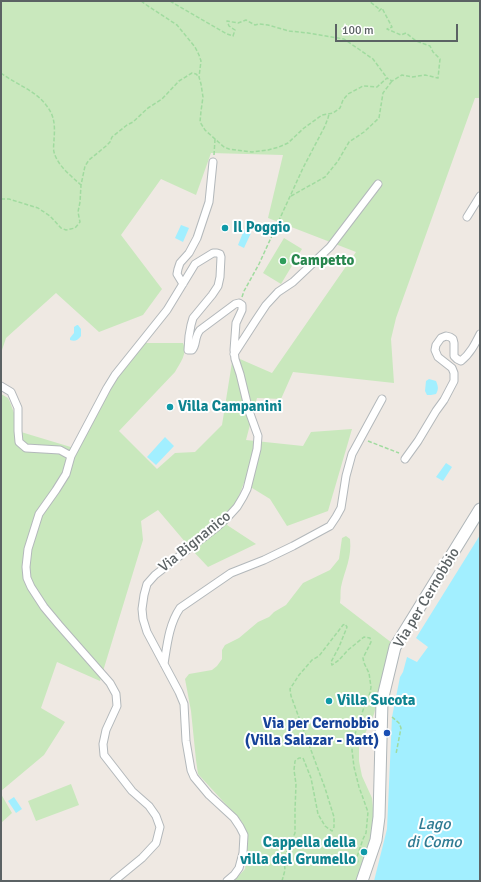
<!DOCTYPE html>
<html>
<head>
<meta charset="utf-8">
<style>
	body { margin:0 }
	#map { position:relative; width:481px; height:882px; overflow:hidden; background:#efe9e3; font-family:Signika,sans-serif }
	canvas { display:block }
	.frame { position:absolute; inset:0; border:2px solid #5b6264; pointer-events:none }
	.scale { position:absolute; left:335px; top:24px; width:123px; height:18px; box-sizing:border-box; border:2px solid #5b6264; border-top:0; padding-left:5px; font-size:12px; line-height:14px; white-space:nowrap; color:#5b6264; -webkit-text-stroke:3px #fff; paint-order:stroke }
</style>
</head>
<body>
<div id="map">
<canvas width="481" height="882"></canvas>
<div class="frame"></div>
<div class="scale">100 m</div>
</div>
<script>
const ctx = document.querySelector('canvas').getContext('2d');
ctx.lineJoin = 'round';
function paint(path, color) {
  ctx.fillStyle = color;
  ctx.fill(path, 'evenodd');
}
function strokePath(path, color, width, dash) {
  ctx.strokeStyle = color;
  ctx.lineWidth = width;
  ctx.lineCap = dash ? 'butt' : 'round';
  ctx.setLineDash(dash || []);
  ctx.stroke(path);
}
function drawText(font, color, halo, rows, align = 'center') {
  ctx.font = font + ' Signika,sans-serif';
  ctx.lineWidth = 4;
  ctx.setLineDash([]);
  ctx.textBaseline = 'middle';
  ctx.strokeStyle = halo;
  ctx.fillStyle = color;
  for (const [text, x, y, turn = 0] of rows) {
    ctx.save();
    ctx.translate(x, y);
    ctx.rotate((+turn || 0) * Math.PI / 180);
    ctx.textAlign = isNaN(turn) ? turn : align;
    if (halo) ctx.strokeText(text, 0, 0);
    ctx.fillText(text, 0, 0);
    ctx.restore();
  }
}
paint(new Path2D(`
	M1,1H480V98H475L396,318L391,339L394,383L293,372L281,399L257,398L246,440L303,446L311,432L352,429L328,511L287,526L270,499L244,483L227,525L256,544L208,567L192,550L158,510L141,521L143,540L100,681L57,662L41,708L65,722L44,755L1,791V394L8,398L10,402L21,432L74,448L110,375L138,343H183C188,353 180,363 175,372L119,431L157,469L175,453L195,452L222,425L233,356L272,373L356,252L268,218L283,155L211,153L196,195L161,179L121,235L162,289L143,315L99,332L56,293L6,338L1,353Z
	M284,238L302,249L281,284L263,273Z
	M346,536L350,539C352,558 345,569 341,587C340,592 341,597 340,603L392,643L374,714L359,747V761L362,776L372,798L374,818L372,838L357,881H234L245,869L247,854V836L242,822L198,774L196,760L191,711L185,679L189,674L212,670L217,666L222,659V650L225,645L239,638L258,622L269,617L274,612L286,605L303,583L330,570L339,559L342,538Z
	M71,784L79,805L36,821L28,801Z
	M1,794L12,813L1,823Z`), '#c9e8bd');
paint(new Path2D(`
	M181,225L189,228L183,242L175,238Z
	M244,230L251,233L244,248L238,245Z
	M77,325H78L81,329V336C78,340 75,342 70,340V338L74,333V327Z
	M429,379L436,381C438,386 439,389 436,394L431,395H427L425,391L426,381Z
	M165,437L174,446L156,465L147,457Z
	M446,463L452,467L443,481L436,477Z
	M480,535V881H374L387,829L392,717L400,677L403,672L407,657L417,662L428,647L416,638Z
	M14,797L22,809L16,813L8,801Z`), '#a2efff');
const minor = new Path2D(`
	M467,217L480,196
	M183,284L177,274L178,269L180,263L189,253L197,238L209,202L213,162
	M234,354L256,320L266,305L278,292L293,282L330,247L378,184
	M1,386L11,392L18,408V431L19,442L26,448L60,450L71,456
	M405,459L418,441L436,411L444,400L454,381V373L452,368L438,357L435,350L436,345L441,338L446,336L450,337L453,339L454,343V356L457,359L461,361C470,354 475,344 480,334
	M164,664C167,645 169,624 180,608L231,573L264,560L293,546L330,526L336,517L341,508L346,476L352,454L382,399
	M114,881L142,858L156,843L160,827L156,816L149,806L132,791L104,755L103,744L106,730L117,706L116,694L110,683L59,625L44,607L31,587L27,578L26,567L28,549L39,514L56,490L66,474L71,456L107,388L115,375L167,310L195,264L213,253H217L220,254L221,257L220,277L218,286L212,295L193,318L191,325L189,336L188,350H192C197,345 194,337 200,330L235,304L239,303L242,305V310L236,323L234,350L235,359L240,374L249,411L258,436L257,449L247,489L243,497L237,507L227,518L217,527L155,575L147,584L144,595L142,609L143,619L147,632L179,692L184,704L186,741L191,770L194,777L209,795L234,818L240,827L244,835L243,853L239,868L234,875L227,881`);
const secondary = new Path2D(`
	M362,881L376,840L379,817L382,701L395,647L480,509`);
strokePath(minor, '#b3b8bb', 9);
strokePath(secondary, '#afb6b9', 13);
strokePath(new Path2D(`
	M141,1L148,6L177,25L195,47L199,55L201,61L199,77L201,84L203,97L201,111L200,122L205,130L224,147L229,149L252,152L268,150L279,147L288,143L304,128L322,115L333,113L340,108L343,100L348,94L363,86L377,87L387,78L392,81L402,75L412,77L425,75L438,78L440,59L433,52L430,46L416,41L406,33L401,35L387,29L392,27L382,8L379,11L378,8L369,1
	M170,1L206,22L227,34L233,36L235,30L229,26L227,21L238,23L246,20L255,25L259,24L268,25L289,31L308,33L344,39L373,59L387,78
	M1,73C15,84 35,90 46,105C55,116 55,126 54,140C54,143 53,148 54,152C57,165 71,176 81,185
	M214,155L215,139
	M291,196L325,177L338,161L349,142L364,132L379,118L383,93L392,81
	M1,199H9L38,208L50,216L61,228L66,230L75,228L80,222L78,212L80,202L81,185L85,166L89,160L106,146L110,142L112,137L127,125L133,122L148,108L162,99L179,81L192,73L196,74L199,77
	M242,297L244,291L259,264L303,168L325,126L328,118L329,114
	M368,441L399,453
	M392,717L399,723L401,728L396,754
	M282,881L285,870L284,858L295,833V810L296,784L294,770L295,761L299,758H303L311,778L318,814L325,826L332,831L334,827V817L325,788L291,696L290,689L299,675L312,660L319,656L343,625L345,624L347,627L339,647L331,662L332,665L339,660L348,650L364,637L370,638L371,642L363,658L364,663L369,673L371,687L370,693L365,704L358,726L353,739L352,750L354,767L359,787L368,812L366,833L363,839L357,857L358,863`), '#a0db9f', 1.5, [4, 2]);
strokePath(minor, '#fff', 7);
strokePath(secondary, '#fff', 11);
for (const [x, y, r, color] of [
	[225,228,4,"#0f9aa8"],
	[283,261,4,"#2e9e5b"],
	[170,407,4,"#0f9aa8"],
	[329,701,4,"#0f9aa8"],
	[387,733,4,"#1a4fb4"],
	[364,852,4,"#0f9aa8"]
]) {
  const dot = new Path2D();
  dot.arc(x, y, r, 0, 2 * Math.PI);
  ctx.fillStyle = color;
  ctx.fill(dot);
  strokePath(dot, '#fff', 1.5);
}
drawText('bold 15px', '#0d838f', '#fff', [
	["Il Poggio",233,228],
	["Villa Campanini",178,407],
	["Villa Sucota",337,701],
	["Cappella della",356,843,"right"],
	["villa del Grumello",356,860,"right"]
], 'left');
drawText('bold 15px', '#27864d', '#fff', [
	["Campetto",291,261]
], 'left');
drawText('15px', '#5b6264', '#fff', [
	["Via Bignanico",195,542,-39],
	["Via per Cernobbio",427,598,-59]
]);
drawText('bold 15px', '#164399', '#fff', [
	["Via per Cernobbio",379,724],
	["(Villa Salazar - Ratt)",379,741]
], 'right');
drawText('italic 16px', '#2f7b93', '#fff', [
	["Lago",434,825],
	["di Como",434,843]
]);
</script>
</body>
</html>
